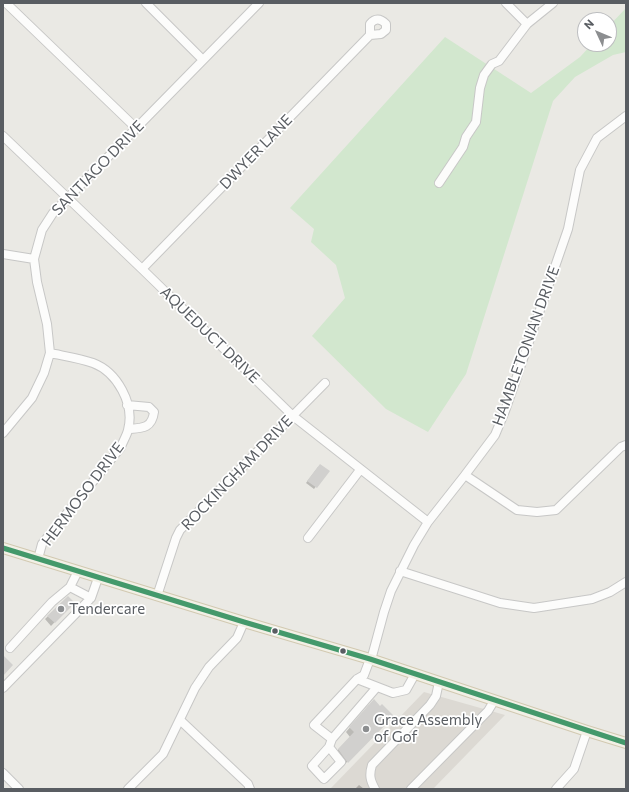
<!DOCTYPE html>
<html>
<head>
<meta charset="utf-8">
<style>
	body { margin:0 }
	#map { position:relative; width:629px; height:792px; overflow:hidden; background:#eae9e4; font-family:Commissioner,sans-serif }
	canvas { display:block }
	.frame { position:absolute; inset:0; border:4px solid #595d62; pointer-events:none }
	.north { position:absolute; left:577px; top:12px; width:40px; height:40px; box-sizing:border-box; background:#fff; border:1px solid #bdbec0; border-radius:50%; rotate:314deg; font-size:11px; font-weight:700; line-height:16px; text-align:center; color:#595d62 }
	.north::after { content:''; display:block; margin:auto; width:14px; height:18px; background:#8c8e90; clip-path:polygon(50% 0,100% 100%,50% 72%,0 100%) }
</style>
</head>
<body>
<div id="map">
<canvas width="629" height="792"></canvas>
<div class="frame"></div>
<div class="north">N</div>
</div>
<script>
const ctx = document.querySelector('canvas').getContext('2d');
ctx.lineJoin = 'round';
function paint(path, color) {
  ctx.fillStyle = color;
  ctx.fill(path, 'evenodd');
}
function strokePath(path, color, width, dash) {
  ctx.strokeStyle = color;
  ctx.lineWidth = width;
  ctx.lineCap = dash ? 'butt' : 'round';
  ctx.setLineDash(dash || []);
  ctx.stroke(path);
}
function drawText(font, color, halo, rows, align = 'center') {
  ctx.font = font + ' Commissioner,sans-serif';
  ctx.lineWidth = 3.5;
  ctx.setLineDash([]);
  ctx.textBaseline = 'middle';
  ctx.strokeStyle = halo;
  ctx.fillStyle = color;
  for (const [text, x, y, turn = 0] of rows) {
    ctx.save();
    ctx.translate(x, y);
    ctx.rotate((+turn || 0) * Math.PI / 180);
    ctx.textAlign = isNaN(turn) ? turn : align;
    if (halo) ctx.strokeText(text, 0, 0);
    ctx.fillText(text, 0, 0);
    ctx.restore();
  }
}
paint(new Path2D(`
	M424,692L505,715L433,789H330Z`), '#dcd9d3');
paint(new Path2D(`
	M626,8V52L613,55L575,77L553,101L466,374L428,432L386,409L312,336L345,298L336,265L311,242L314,229L290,208L445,37L531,93L580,57L592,44H609V26Z`), '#d2e7ce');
paint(new Path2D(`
	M318,467L328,471L314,489L306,483Z
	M68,597L73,603L51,626L45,619Z
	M369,705L393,716L343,766L334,754L350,737L346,732Z
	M359,785L364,789H355Z`), '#0003');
paint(new Path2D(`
	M320,464L330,471L317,488L307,481Z
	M68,596L75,603L55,623L47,616Z
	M3,655L13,665L3,676Z
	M374,699L380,706L382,704L394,716L348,763L338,749L354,732L349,727Z`), '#d1d0ce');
const minor = new Path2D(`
	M6,3L136,128
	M146,3L203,60
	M506,3L527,24
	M3,136L142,269L293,416L428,522
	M439,183L463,147L466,137L476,122L480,88L484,75L492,64L499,61L527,24L553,3
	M3,254L34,259
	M142,269L370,35V24C375,18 380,18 386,24V30L381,34L370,35
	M127,405L149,407L154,412C152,428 143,428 129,429
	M3,433L32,398L44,373L50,353L47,324L37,282L34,259L42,230L53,213L259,3
	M465,475L517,510L537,512L556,510L621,447L626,445
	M308,538L360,470
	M38,559L42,544L121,447C123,441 127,435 128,430C135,404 117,372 93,363C79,358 64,356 50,353
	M78,571L70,587L91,598
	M400,571L500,603L534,608L592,599L610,592L626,582
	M157,596L176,538L180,530L325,383
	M10,648L52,602L70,587
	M370,659L364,675L357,679L314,725L332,739L377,687
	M371,660L384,612L391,591L414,545L428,522L465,475L495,435L505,411L568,229L580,170L597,138L626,116
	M357,679L393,693L406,690L415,674
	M3,688L91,598L98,578
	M180,720L248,784L250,789
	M329,747L341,762L324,779L312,766L329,747L332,739
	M3,773L19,789
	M128,789L163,754L195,688L209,667L237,638L244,622
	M375,789C370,780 369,775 372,765L430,705L436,696L439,682
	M411,789L488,711L494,701
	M556,789L574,769L587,731`);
const major = new Path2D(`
	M3,548L244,622L370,659L587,731L626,743`);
strokePath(minor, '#c7c7c6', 10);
strokePath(major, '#d2c9b1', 12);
strokePath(minor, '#fcfcfb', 8);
strokePath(major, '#f2f0e6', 10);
strokePath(new Path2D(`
	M3,548L244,622L370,659L626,743`), '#44996b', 5);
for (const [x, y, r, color] of [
	[61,609,4,"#8c8e90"],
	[275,631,3.5,"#595d62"],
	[343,651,3.5,"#595d62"],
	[366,729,4,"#8c8e90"]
]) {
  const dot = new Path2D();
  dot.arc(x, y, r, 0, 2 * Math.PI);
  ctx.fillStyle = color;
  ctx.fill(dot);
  strokePath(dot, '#fff', 1.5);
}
drawText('15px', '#595d62', '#fff', [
	["DWYER LANE",256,152,-46],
	["SANTIAGO DRIVE",98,168,-46],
	["AQUEDUCT DRIVE",210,335,44],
	["HAMBLETONIAN DRIVE",526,346,-70],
	["ROCKINGHAM DRIVE",237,473,-46],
	["HERMOSO DRIVE",83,494,-53]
]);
drawText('15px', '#595d62', '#fff', [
	["Tendercare",69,609],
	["Grace Assembly",374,720],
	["of Gof",374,737]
], 'left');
</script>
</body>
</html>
